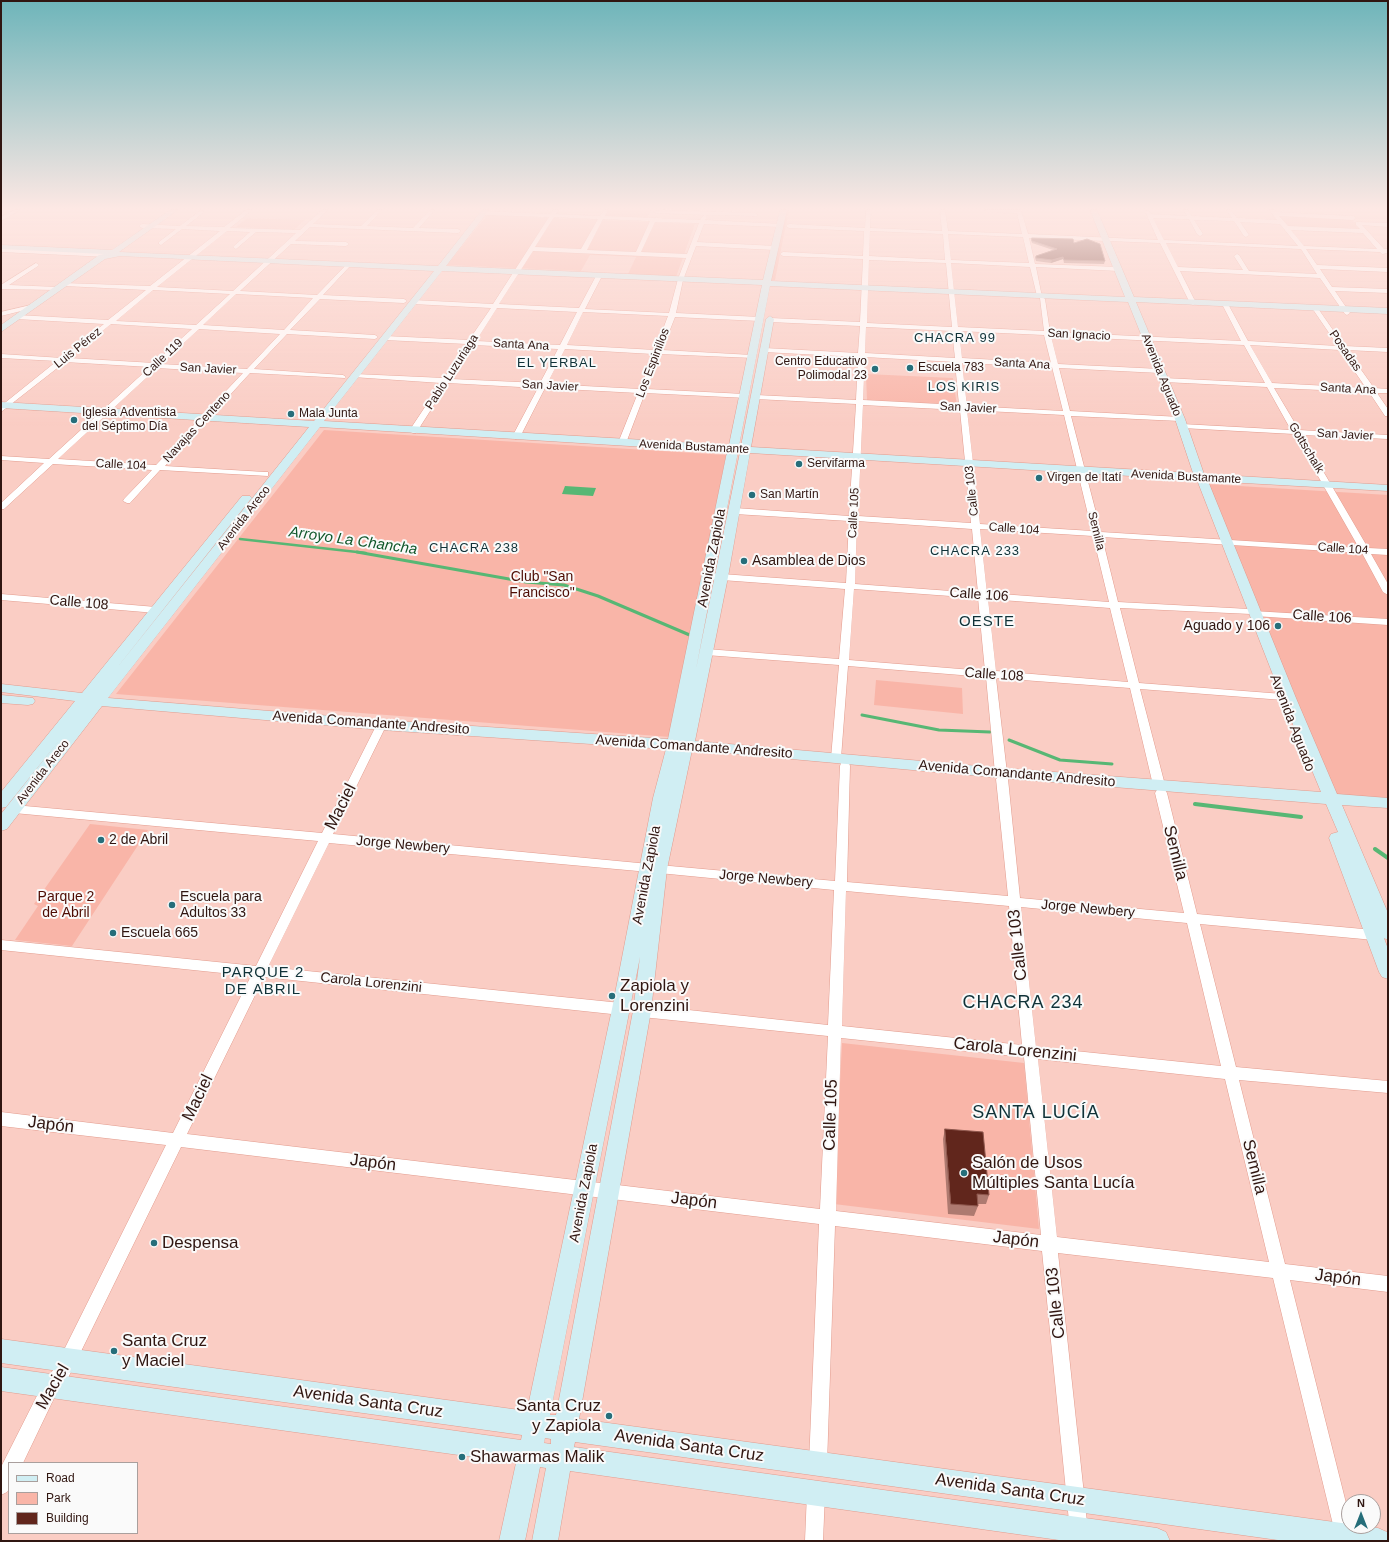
<!DOCTYPE html>
<html>
<head>
<meta charset="utf-8">
<style>
	body { margin:0 }
	#map { position:relative; width:1389px; height:1542px; overflow:hidden; background:#facdc4; font-family:Arial,sans-serif }
	canvas { display:block }
	.frame { position:absolute; inset:0; border:2px solid #301611; pointer-events:none }
	.legend { position:absolute; left:8px; top:1462px; width:130px; height:72px; box-sizing:border-box; background:#fafafa; border:1px solid #a99f9d; margin:0; padding:5px 7px; list-style:none; font-size:12px; color:#301611 }
	.legend li { display:flex; align-items:center; gap:8px; height:20px }
	.legend b { width:20px; border:1px solid #a99f9d }
	.north { position:absolute; left:1341px; top:1494px; width:40px; height:40px; box-sizing:border-box; background:#fafafa; border:1px solid #a99f9d; border-radius:50%; rotate:0deg; font-size:11px; font-weight:700; line-height:16px; text-align:center; color:#301611 }
	.north::after { content:''; display:block; margin:auto; width:14px; height:18px; background:#266e7a; clip-path:polygon(50% 0,100% 100%,50% 72%,0 100%) }
</style>
</head>
<body>
<div id="map">
<canvas width="1389" height="1542"></canvas>
<div class="frame"></div>
<ul class="legend">
<li><b style="height:5px;background:#d0eef3"></b>Road</li>
<li><b style="height:11px;background:#f9b5a8"></b>Park</li>
<li><b style="height:11px;background:#61261c"></b>Building</li>
</ul>
<div class="north">N</div>
</div>
<script>
const ctx = document.querySelector('canvas').getContext('2d');
ctx.lineJoin = 'round';
function paint(path, color) {
  ctx.fillStyle = color;
  ctx.fill(path, 'evenodd');
}
function strokePath(path, color, width, dash) {
  ctx.strokeStyle = color;
  ctx.lineWidth = width;
  ctx.lineCap = dash ? 'butt' : 'round';
  ctx.setLineDash(dash || []);
  ctx.stroke(path);
}
function drawText(font, color, halo, rows, align = 'center') {
  ctx.font = font + ' Arial,sans-serif';
  ctx.lineWidth = 4;
  ctx.setLineDash([]);
  ctx.textBaseline = 'middle';
  ctx.strokeStyle = halo;
  ctx.fillStyle = color;
  for (const [text, x, y, turn = 0] of rows) {
    ctx.save();
    ctx.translate(x, y);
    ctx.rotate((+turn || 0) * Math.PI / 180);
    ctx.textAlign = isNaN(turn) ? turn : align;
    if (halo) ctx.strokeText(text, 0, 0);
    ctx.fillText(text, 0, 0);
    ctx.restore();
  }
}
paint(new Path2D(`
	M608,210H651L647,219L604,217Z
	M786,210H789L775,280H771Z
	M487,215L695,224L676,277L628,274L636,257L590,255L581,271L447,265Z
	M1278,215L1351,218L1360,229L1286,227Z
	M247,218L305,220L294,230L236,227Z
	M866,374L953,378L957,406L867,401Z
	M324,430L726,455L670,737L116,694Z
	M1206,484L1388,495V800L1331,795Z
	M876,680L962,688L963,714L874,705Z
	M90,824L148,830L72,946L15,940L38,906L34,904Z
	M842,1043L1024,1063L1039,1229L834,1204Z`), '#f9b5a8');
paint(new Path2D(`
	M565,486L596,488L593,496L562,494Z`), '#57b774');
strokePath(new Path2D(`
	M240,539L366,553`), '#57b774', 2.5);
strokePath(new Path2D(`
	M357,552L526,582L564,585L598,596L692,636
	M862,715L939,730L990,732
	M1009,740L1060,760L1112,764`), '#57b774', 3);
strokePath(new Path2D(`
	M1195,804L1301,817
	M1375,849L1388,858`), '#57b774', 4);
const minor = new Path2D(`
	M14,210H20L1,221V217Z
	M201,210L204,212L203,213L186,226L224,227L246,210H252L230,228L300,230L322,210H328L313,224L361,226L377,210H382L367,226L413,228L430,210H435L419,228L458,229L461,231L458,233L310,227L295,241L346,242L349,244L346,246L291,244L240,291L317,295L349,262L352,264L351,265L323,295L404,299L407,301L404,303L320,299L290,330L375,335L378,337L375,339L287,334L254,369L343,375L346,377L345,378L250,373L165,466L265,472H268V476L160,470L130,503H127L123,501L124,499L152,470L53,464L4,509H1V503L44,463L1,460V456L49,459L150,367L65,362L1,412V406L57,361L1,358V354L62,358L104,324L17,319L14,317L17,315L108,320L146,290L65,286L62,284L63,283L150,286L220,231L182,229L161,245L159,244V242L176,229L142,228L139,226L142,224L180,226ZM227,231L250,232L234,246L233,247L236,249L256,232L296,233L233,291L157,287ZM153,290L230,294L196,325L116,321ZM236,294L313,298L284,330L203,325ZM111,324L192,329L154,363L69,358ZM199,329L280,334L247,369L161,364ZM157,368L243,373L156,465L58,459Z
	M553,210H559L556,214L600,216L604,210H608L605,216L700,220L704,215L656,213L653,211L663,210L755,213L757,214V216L705,215L707,216L705,220L782,224V226L780,227L704,224L697,242L775,246L778,248L775,250L696,246L683,280L676,313L760,317L763,319L760,321L675,317L662,350L752,355L755,357L754,358L660,354L647,389L744,394H747V398L645,393L626,443L622,445L618,443L638,393L545,388L520,437L516,439L512,437L538,388L448,383L416,433H413L409,431L441,383L353,377L352,376L355,374L444,378L467,344L385,340L382,338L385,336L469,340L491,308L413,304L410,302L413,300L493,304L549,217L484,215L481,213L484,211L551,214ZM554,217L598,219L581,249L535,247ZM603,219L650,221L636,252L587,250ZM655,222L699,223L687,254L641,252ZM533,251L686,258L678,279L669,313L585,309L602,276L599,274L596,276L579,308L499,304ZM497,308L577,312L560,345L476,341ZM583,312L668,316L655,350L567,345ZM473,345L558,349L540,383L451,379ZM565,349L653,354L640,389L547,384Z
	M866,210H871L870,228L942,231L940,210H945L948,231L1022,234L1017,213L987,212L984,210H1021L1028,234L1158,240L1145,211H1149L1151,214L1187,216L1183,210H1188L1192,216L1232,218L1226,210H1231L1237,218L1277,220L1269,210H1275L1277,212L1353,216L1356,218L1353,220L1279,216L1288,226L1360,229L1356,225V222L1388,223V227L1362,225L1384,249H1388V253L1382,254L1380,252L1306,249L1317,265L1388,268V272L1320,269L1332,287L1388,289V293L1335,291L1350,313L1347,315L1345,314L1320,278L1180,271L1196,303L1193,305L1190,303L1160,243L1029,238L1035,264L1119,267L1122,269L1119,271L1036,267L1042,297L1045,299L1050,332L1241,341L1222,304L1225,302L1228,304L1248,341L1338,346L1312,308L1315,306L1317,307L1344,346L1388,348V352L1347,350L1374,388L1388,389V393H1377L1388,409V416H1385L1369,392L1274,388L1299,430L1388,435V439L1302,435L1368,548L1388,549V555L1371,554L1388,584V595L1383,592L1362,553L1102,537L1118,602L1249,609L1253,611L1388,619V625L1255,616L1251,614L1120,608L1139,683L1283,694L1288,697L1283,700L1140,689L1165,785L1163,788H1155L1153,785L1130,688L996,678L1007,773L1004,776L1008,779L1020,898L1184,913L1155,793L1157,790H1165L1167,793L1197,914L1374,930L1378,931L1380,935L1378,939L1374,940L1200,924L1236,1067L1388,1081V1093L1239,1080L1285,1264L1388,1276V1292L1290,1280L1349,1515V1526H1352L1355,1541H1337L1273,1278L1058,1253L1089,1541H1071L1042,1251L835,1226L827,1464L824,1470L818,1473L812,1470L809,1464L819,1224L181,1147L67,1380L57,1392L23,1463H9V1489L7,1492L1,1495V1467L45,1380L55,1368L166,1145L1,1126V1112L173,1133L251,976L1,950V940L256,966L318,841L14,813L10,812L8,809L10,806L14,805L322,833L374,730L375,728H383L384,730L333,834L649,864L654,867L659,865L835,881L840,766L841,763H849L850,766L847,882L1008,896L996,779L999,776L995,773L986,677L848,666L841,758L840,761H832L831,758L839,665L706,655L701,652L706,649L839,659L845,589L708,579L703,576L708,573L846,583L849,521L735,514L731,511L735,508L849,516L856,404L756,399L752,397L756,395L856,400L858,357L764,352L761,350L764,348L858,353L860,326L770,322L767,320L770,318L860,322L863,259L783,256L780,254L783,252L863,256L864,231L789,228L786,226L789,224L865,228ZM1153,218L1189,219L1197,234L1200,236L1203,234L1194,220L1234,221L1244,236L1246,237L1249,235L1240,222L1280,224L1298,246L1164,240ZM1291,230L1363,233L1377,249L1304,246ZM870,231L943,234L945,260L869,256ZM948,234L1023,237L1029,263L951,260ZM1166,243L1301,249L1317,274L1249,271L1239,255L1237,254L1234,256L1243,270L1178,267ZM869,260L946,263L952,327L867,323ZM951,263L1030,267L1037,296L1040,298L1044,331L958,327ZM866,327L952,331L955,358L865,353ZM959,331L1044,335L1051,363L962,358ZM1051,336L1244,345L1265,383L1164,378L1161,380L1164,382L1267,387L1291,430L1182,424L1178,426L1182,428L1294,434L1359,548L1101,532L1071,416L1180,421L1184,419L1180,417L1070,411L1059,368L1160,373L1163,371L1160,369L1058,364ZM1250,345L1340,350L1366,388L1272,383ZM865,357L955,362L959,405L863,400ZM962,363L1052,367L1063,411L967,406ZM863,405L960,410L971,523L858,516ZM967,410L1064,415L1092,531L980,524ZM857,521L972,529L978,593L855,584ZM980,529L1093,536L1109,602L987,593ZM854,589L978,598L985,671L849,660ZM988,599L1110,608L1128,682L996,671ZM329,843L649,872L654,870L659,873L834,890L828,1025L642,1005L637,1007L635,1011L637,1015L642,1017L828,1036L820,1209L187,1134L264,977L621,1015L626,1013L628,1009L626,1005L621,1003L268,967ZM846,891L1009,906L1022,1045L842,1026ZM1021,907L1187,923L1221,1066L1036,1047ZM841,1038L1024,1057L1041,1235L836,1211ZM1038,1059L1225,1079L1269,1262L1057,1237Z
	M36,263L39,265L38,266L9,285L57,287L59,288V290L1,289V285Z
	M31,305L33,306V308L1,316V312Z
	M1,594L156,607L161,610L156,613L1,600Z
	M816,1484L823,1486L825,1493L823,1541H805L807,1493L809,1486Z`);
const tertiary = new Path2D(`
	M1,248L109,253L112,255L109,257L1,252Z`);
const secondary = new Path2D(`
	M170,210H178L119,252L438,266L482,210H489L446,266L763,280L780,210H787L771,281L1125,297L1090,210H1097L1134,297L1388,308V314L1136,302L1185,419L1204,474L1388,485V491L1208,481L1296,698L1337,794L1388,798V808L1342,805L1388,913V940L1384,938L1388,949V979L1382,977L1379,972L1329,838L1331,834L1338,832L1326,804L1001,778L692,750L667,869L651,1011L579,1419L1349,1524V1526L1378,1528L1387,1532L1388,1541H1285L575,1442L574,1447L1157,1528L1166,1532L1170,1541H1066L570,1471L558,1541H532L546,1468L540,1467L525,1541H499L516,1463L1,1391V1367L521,1440L522,1435L1,1363V1339L527,1411L612,1009L653,798L666,749L382,730L102,706L7,829L1,831V814L61,738L6,807L1,808V792L75,701L1,692V684L82,693L242,496H250L252,498L250,500L112,674L309,427L1,408V402L314,421L434,271L120,256L105,259L1,332V325L99,255L104,254L1,249V245L112,250ZM442,271L762,285L729,445L324,421ZM770,286L1128,302L1175,419L1193,473L751,447L774,319L770,316L766,319L741,446H739ZM320,427L727,452L668,739L382,720L108,698ZM738,452H740L696,669ZM750,453L1197,480L1282,698L1321,792L1001,768L695,741L728,577ZM640,957L633,1011L556,1415H550ZM545,1438L551,1439V1444L544,1443Z
	M1,695L33,698L35,701L33,704L28,705L1,703Z`);
strokePath(minor, '#e29b8d', 1);
strokePath(tertiary, '#e29b8d', 1);
strokePath(secondary, '#e29b8d', 1);
paint(minor, '#fff');
paint(tertiary, '#fff');
paint(secondary, '#d0eef3');
paint(new Path2D(`
	M1032,238L1074,243L1105,261L1104,264L1064,263L1063,259L1051,263L1036,261L1035,258L1036,256L1053,250L1032,243L1031,240Z
	M945,1129L989,1195L986,1204H977L978,1206L974,1216L948,1214L943,1139Z`), '#ae7a70');
paint(new Path2D(`
	M1063,257V259L1051,263L1052,260Z`), '#8f584e');
const building = new Path2D(`
	M1032,238L1073,239L1074,243L1087,239L1100,244L1105,261L1064,260L1063,257L1052,260L1036,258V256L1057,249L1032,241Z
	M945,1129L983,1132L989,1195L977,1194L978,1206L951,1204Z`);
paint(building, '#61261c');
strokePath(building, '#8f584e', 1);
const sky = ctx.createLinearGradient(0, 0, 0, 426);
sky.addColorStop(0, '#6eb5ba');
sky.addColorStop(0.49, '#fde8e4');
sky.addColorStop(1, '#fde8e400');
ctx.fillStyle = sky;
ctx.fillRect(0, 0, 1389, 426);
for (const [x, y, r, color] of [
	[910,368,4,"#266e7a"],
	[875,369,4,"#266e7a"],
	[291,414,4,"#266e7a"],
	[74,420,4,"#266e7a"],
	[799,464,4,"#266e7a"],
	[1039,478,4,"#266e7a"],
	[752,495,4,"#266e7a"],
	[744,561,4,"#266e7a"],
	[1278,626,4,"#266e7a"],
	[101,840,4,"#266e7a"],
	[172,905,4,"#266e7a"],
	[113,933,4,"#266e7a"],
	[612,996,4,"#266e7a"],
	[964,1173,4,"#266e7a"],
	[154,1243,4,"#266e7a"],
	[114,1351,4,"#266e7a"],
	[609,1416,4,"#266e7a"],
	[462,1457,4,"#266e7a"]
]) {
  const dot = new Path2D();
  dot.arc(x, y, r, 0, 2 * Math.PI);
  ctx.fillStyle = color;
  ctx.fill(dot);
  strokePath(dot, '#fafafa', 1.5);
}
drawText('12px', '#301611', '#fafafa', [
	["San Ignacio",1079,335,3],
	["Santa Ana",521,345,3],
	["Luis Pérez",78,348,-39],
	["Posadas",1345,351,55],
	["Calle 119",163,358,-43],
	["Los Espinillos",653,363,-69],
	["Santa Ana",1022,364,3],
	["San Javier",208,369,3],
	["Pablo Luzuriaga",452,372,-57],
	["Avenida Aguado",1161,375,68],
	["San Javier",550,386,3],
	["Santa Ana",1348,389,3],
	["San Javier",968,408,3],
	["Navajas Centeno",197,427,-47],
	["San Javier",1345,435,3],
	["Avenida Bustamante",694,447,3],
	["Gottschalk",1306,448,59],
	["Calle 104",121,465,3],
	["Avenida Bustamante",1186,477,3],
	["Calle 103",972,491,-96],
	["Calle 105",854,513,-87],
	["Avenida Areco",244,518,-52],
	["Calle 104",1014,529,4],
	["Semilla",1096,531,76],
	["Calle 104",1343,549,4],
	["Avenida Areco",43,772,-52]
]);
drawText('12px', '#301611', '#fafafa', [
	["Centro Educativo",867,362,"right"],
	["Polimodal 23",867,376,"right"],
	["Escuela 783",918,368],
	["Iglesia Adventista",82,413],
	["del Séptimo Día",82,427],
	["Mala Junta",299,414],
	["Servifarma",807,464],
	["Virgen de Itatí",1047,478],
	["San Martín",760,495]
], 'left');
ctx.letterSpacing = '1px';
drawText('13px', '#103238', '#fafafa', [
	["CHACRA 99",955,338],
	["EL YERBAL",557,363],
	["LOS KIRIS",964,387],
	["CHACRA 238",474,548],
	["CHACRA 233",975,551]
]);
ctx.letterSpacing = '0px';
drawText('14px', '#301611', '#fafafa', [
	["Avenida Zapiola",712,558,-79],
	["Calle 106",979,595,4],
	["Calle 108",79,603,5],
	["Calle 106",1322,617,4],
	["Calle 108",994,675,4],
	["Avenida Comandante Andresito",371,723,4],
	["Avenida Aguado",1292,723,69],
	["Avenida Comandante Andresito",694,747,4],
	["Avenida Comandante Andresito",1017,774,5],
	["Jorge Newbery",403,845,5],
	["Avenida Zapiola",647,875,-79],
	["Jorge Newbery",766,879,5],
	["Jorge Newbery",1088,909,5],
	["Carola Lorenzini",371,983,6],
	["Avenida Zapiola",584,1193,-79]
]);
drawText('14px', '#301611', '#fafafa', [
	["Asamblea de Dios",752,561],
	["Aguado y 106",1270,626,"right"],
	["2 de Abril",109,840],
	["Escuela para",180,897],
	["Adultos 33",180,913],
	["Escuela 665",121,933]
], 'left');
drawText('14px', '#4f0d04', '#fafafa', [
	["Club \"San",542,577],
	["Francisco\"",542,593],
	["Parque 2",66,897],
	["de Abril",66,913]
]);
drawText('italic 15px', '#12582c', '#fafafa', [
	["Arroyo La Chancha",353,541,8]
]);
ctx.letterSpacing = '1px';
drawText('15px', '#103238', '#fafafa', [
	["OESTE",987,622],
	["PARQUE 2",263,973],
	["DE ABRIL",263,990]
]);
ctx.letterSpacing = '0px';
drawText('17px', '#301611', '#fafafa', [
	["Maciel",341,807,-63],
	["Semilla",1175,853,76],
	["Calle 103",1018,945,-96],
	["Carola Lorenzini",1015,1050,6],
	["Maciel",198,1098,-64],
	["Calle 105",831,1115,-88],
	["Japón",51,1125,7],
	["Japón",373,1163,7],
	["Semilla",1254,1167,76],
	["Japón",694,1201,7],
	["Japón",1016,1240,7],
	["Japón",1338,1278,7],
	["Calle 103",1056,1303,-96],
	["Maciel",53,1387,-60],
	["Avenida Santa Cruz",368,1402,8],
	["Avenida Santa Cruz",689,1446,8],
	["Avenida Santa Cruz",1010,1490,8]
]);
drawText('17px', '#301611', '#fafafa', [
	["Zapiola y",620,986],
	["Lorenzini",620,1006],
	["Salón de Usos",972,1163],
	["Múltiples Santa Lucía",972,1183],
	["Despensa",162,1243],
	["Santa Cruz",122,1341],
	["y Maciel",122,1361],
	["Santa Cruz",601,1406,"right"],
	["y Zapiola",601,1426,"right"],
	["Shawarmas Malik",470,1457]
], 'left');
ctx.letterSpacing = '1px';
drawText('18px', '#103238', '#fafafa', [
	["CHACRA 234",1023,1003],
	["SANTA LUCÍA",1036,1113]
]);
ctx.letterSpacing = '0px';
</script>
</body>
</html>
